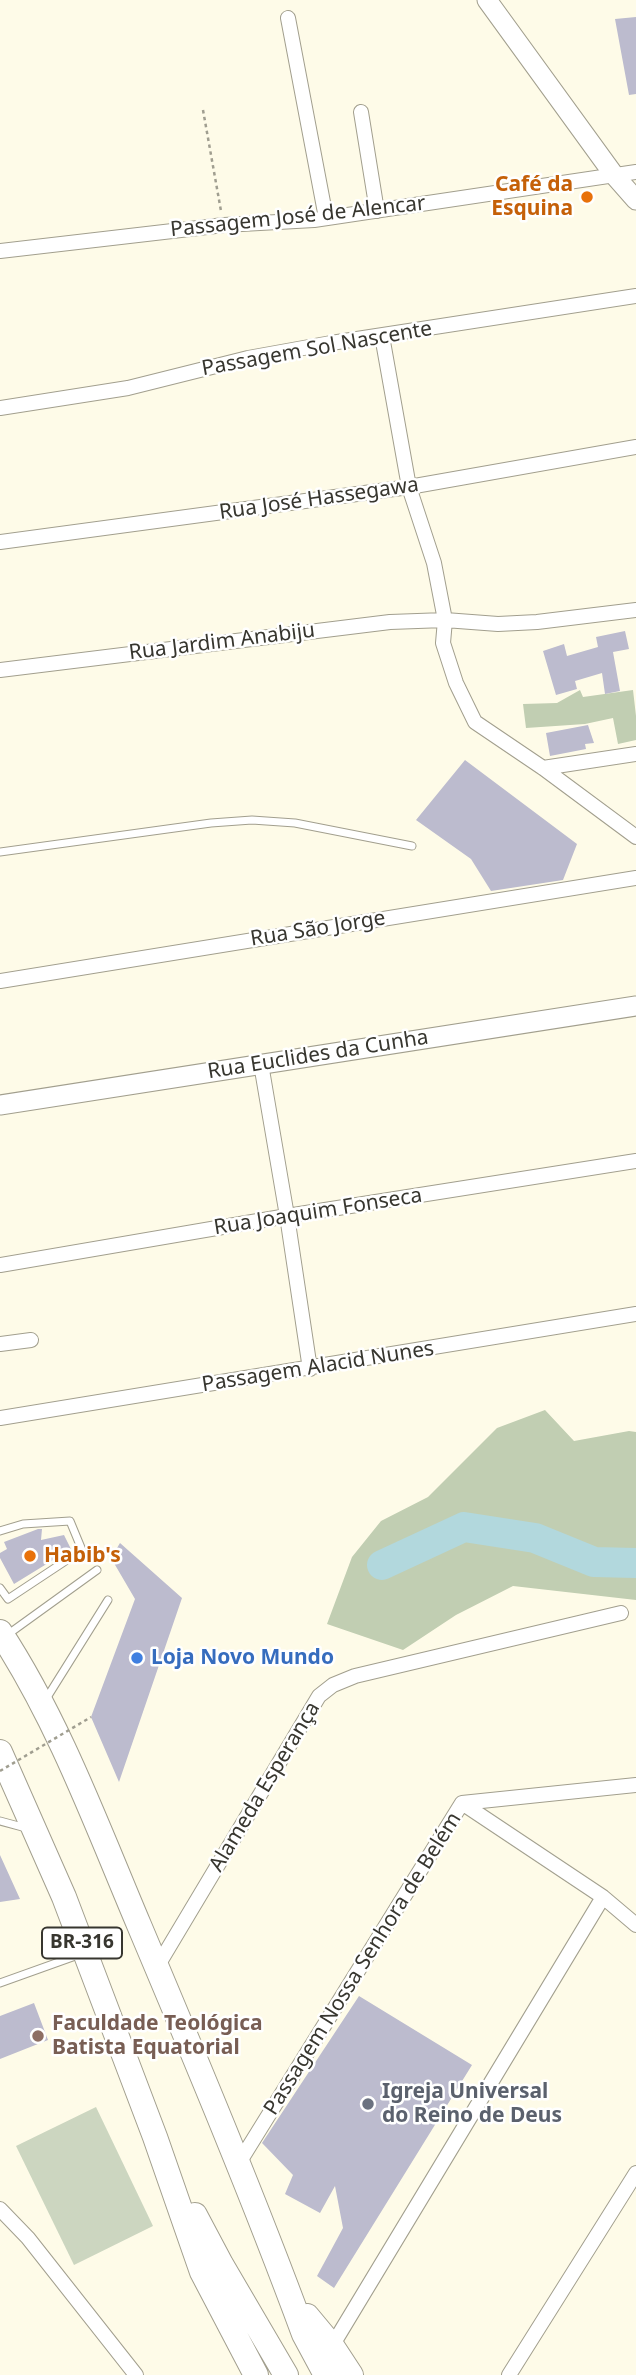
<!DOCTYPE html>
<html>
<head>
<meta charset="utf-8">
<style>
	body { margin:0 }
	canvas { display:block; background:#fefbe8 }
</style>
</head>
<body>
<canvas width="636" height="2375"></canvas>
<script>
const ctx = document.querySelector('canvas').getContext('2d');
ctx.lineJoin = 'round';
function paint(path, color) {
  ctx.fillStyle = color;
  ctx.fill(path, 'evenodd');
}
function strokePath(path, color, width, dash) {
  ctx.strokeStyle = color;
  ctx.lineWidth = width;
  ctx.lineCap = dash ? 'butt' : 'round';
  ctx.setLineDash(dash || []);
  ctx.stroke(path);
}
function drawText(font, color, halo, rows, align = 'center') {
  ctx.font = font + ' "Noto Sans",sans-serif';
  ctx.lineWidth = 5;
  ctx.setLineDash([]);
  ctx.textBaseline = 'middle';
  ctx.strokeStyle = halo;
  ctx.fillStyle = color;
  for (const [text, x, y, turn = 0] of rows) {
    ctx.save();
    ctx.translate(x, y);
    ctx.rotate((+turn || 0) * Math.PI / 180);
    ctx.textAlign = isNaN(turn) ? turn : align;
    if (halo) ctx.strokeText(text, 0, 0);
    ctx.fillText(text, 0, 0);
    ctx.restore();
  }
}
paint(new Path2D(`
	M96,2107L153,2226L74,2265L16,2146Z`), '#ccd6c0');
paint(new Path2D(`
	M580,690L583,697L633,690L636,716V740L618,744L613,718L585,724L526,728L523,704L557,703Z
	M545,1410L574,1441L629,1431L636,1432V1600L513,1586L456,1615L403,1650L327,1624L352,1557L381,1521L428,1497L497,1428Z`), '#c1ceb2');
strokePath(new Path2D(`
	M382,1565L464,1527L535,1538L594,1562L636,1563`), '#b2d8dd', 30);
paint(new Path2D(`
	M636,17V94L629,95L615,19Z
	M625,631L629,649L613,652L620,691L605,694L602,673L575,681L577,689L556,695L543,651L564,644L567,656L598,647L596,637Z
	M588,725L594,743L585,744L586,749L550,756L546,733Z
	M465,760L577,844L563,880L491,891L471,859L416,820Z
	M38,1529H42L41,1540L64,1535L71,1549L14,1584L0,1558V1553L7,1549L4,1542Z
	M120,1543L182,1598L119,1782L91,1717L135,1599L111,1558Z
	M0,1855L20,1899L0,1902Z
	M359,1996L472,2065L334,2288L317,2276L343,2228L335,2186L320,2213L285,2194L293,2175L262,2143Z
	M34,2003L48,2040L0,2059V2016Z`), '#bcbbce');
const service = new Path2D(`
	M0,852L211,823L252,820L295,823L412,846
	M0,1531L23,1524L70,1521L82,1550L8,1599L0,1588
	M7,1635L97,1570
	M46,1699L108,1600
	M0,1821L26,1828
	M0,1983L81,1954`);
const minor = new Path2D(`
	M288,18L326,218
	M361,112L377,211
	M0,251L224,225L314,220L636,172
	M382,336L409,487L434,563L445,620L443,643L456,683L475,722L543,768L636,837
	M0,408L128,388L248,358L331,343L636,296
	M0,542L409,487L636,447
	M0,670L390,622L445,620L498,624L537,622L636,610
	M543,768L636,754
	M0,981L636,878
	M261,1064L287,1216L310,1369
	M0,1265L287,1216L636,1161
	M0,1344L31,1340
	M0,1418L636,1314
	M462,1803L603,1897L636,1925
	M462,1803L636,1785
	M157,1967L319,1696L333,1685L355,1676L621,1613
	M237,2166L462,1803
	M0,2209L28,2238L136,2375
	M332,2346L603,1897
	M509,2375L636,2173`);
const tertiary = new Path2D(`
	M487,0L614,175L636,200
	M0,1105L636,1006`);
const trunk = new Path2D(`
	M0,1632C59,1722 97,1826 139,1925C196,2060 253,2196 304,2334L326,2375
	M0,1752L64,1897L155,2137L202,2272L256,2375
	M195,2215L221,2264L286,2375
	M307,2316L332,2346L351,2375`);
strokePath(service, '#a29f8e', 9);
strokePath(minor, '#a29f8e', 16);
strokePath(tertiary, '#a29f8e', 21);
strokePath(trunk, '#a29f8e', 26);
strokePath(new Path2D(`
	M203,110L221,211`), '#a09e90', 2.5, [3.5, 3.5]);
strokePath(service, '#fff', 7);
strokePath(minor, '#fff', 14);
strokePath(tertiary, '#fff', 19);
strokePath(trunk, '#fff', 24);
strokePath(new Path2D(`
	M0,1771L91,1717`), '#a09e90', 2.5, [3.5, 3.5]);
for (const [x, y, r, color] of [
	[587,197,7,"#e8710a"],
	[30,1556,7,"#e8710a"],
	[137,1658,7,"#3f7fe0"],
	[38,2036,7,"#8d6e63"],
	[368,2104,7,"#6b7280"]
]) {
  const dot = new Path2D();
  dot.arc(x, y, r, 0, 2 * Math.PI);
  ctx.fillStyle = color;
  ctx.fill(dot);
  strokePath(dot, '#fff', 2.5);
}
for (const [x, y, w] of [
	[82,1943,80]
]) {
  const box = new Path2D();
  box.roundRect(x - w / 2, y - 15.5, w, 31, 5);
  ctx.fillStyle = '#fff';
  ctx.fill(box);
  strokePath(box, '#37362f', 2);
}
drawText('bold 19px', '#37362f', null, [
	["BR-316",82,1943]
]);
drawText('bold 21px', '#c56008', '#fff', [
	["Café da",573,185],
	["Esquina",573,209],
	["Habib's",44,1556,"left"]
], 'right');
drawText('21px', '#37362f', '#fff', [
	["Passagem José de Alencar",298,217,-6],
	["Passagem Sol Nascente",317,349,-10],
	["Rua José Hassegawa",319,499,-8],
	["Rua Jardim Anabiju",222,642,-7],
	["Rua São Jorge",318,929,-9],
	["Rua Euclides da Cunha",318,1055,-9],
	["Rua Joaquim Fonseca",318,1212,-9],
	["Passagem Alacid Nunes",318,1367,-9],
	["Alameda Esperança",265,1787,-59],
	["Passagem Nossa Senhora de Belém",363,1964,-58]
]);
drawText('bold 21px', '#366cbe', '#fff', [
	["Loja Novo Mundo",151,1658]
], 'left');
drawText('bold 21px', '#785e54', '#fff', [
	["Faculdade Teológica",52,2024],
	["Batista Equatorial",52,2048]
], 'left');
drawText('bold 21px', '#5b616d', '#fff', [
	["Igreja Universal",382,2092],
	["do Reino de Deus",382,2116]
], 'left');
</script>
</body>
</html>
